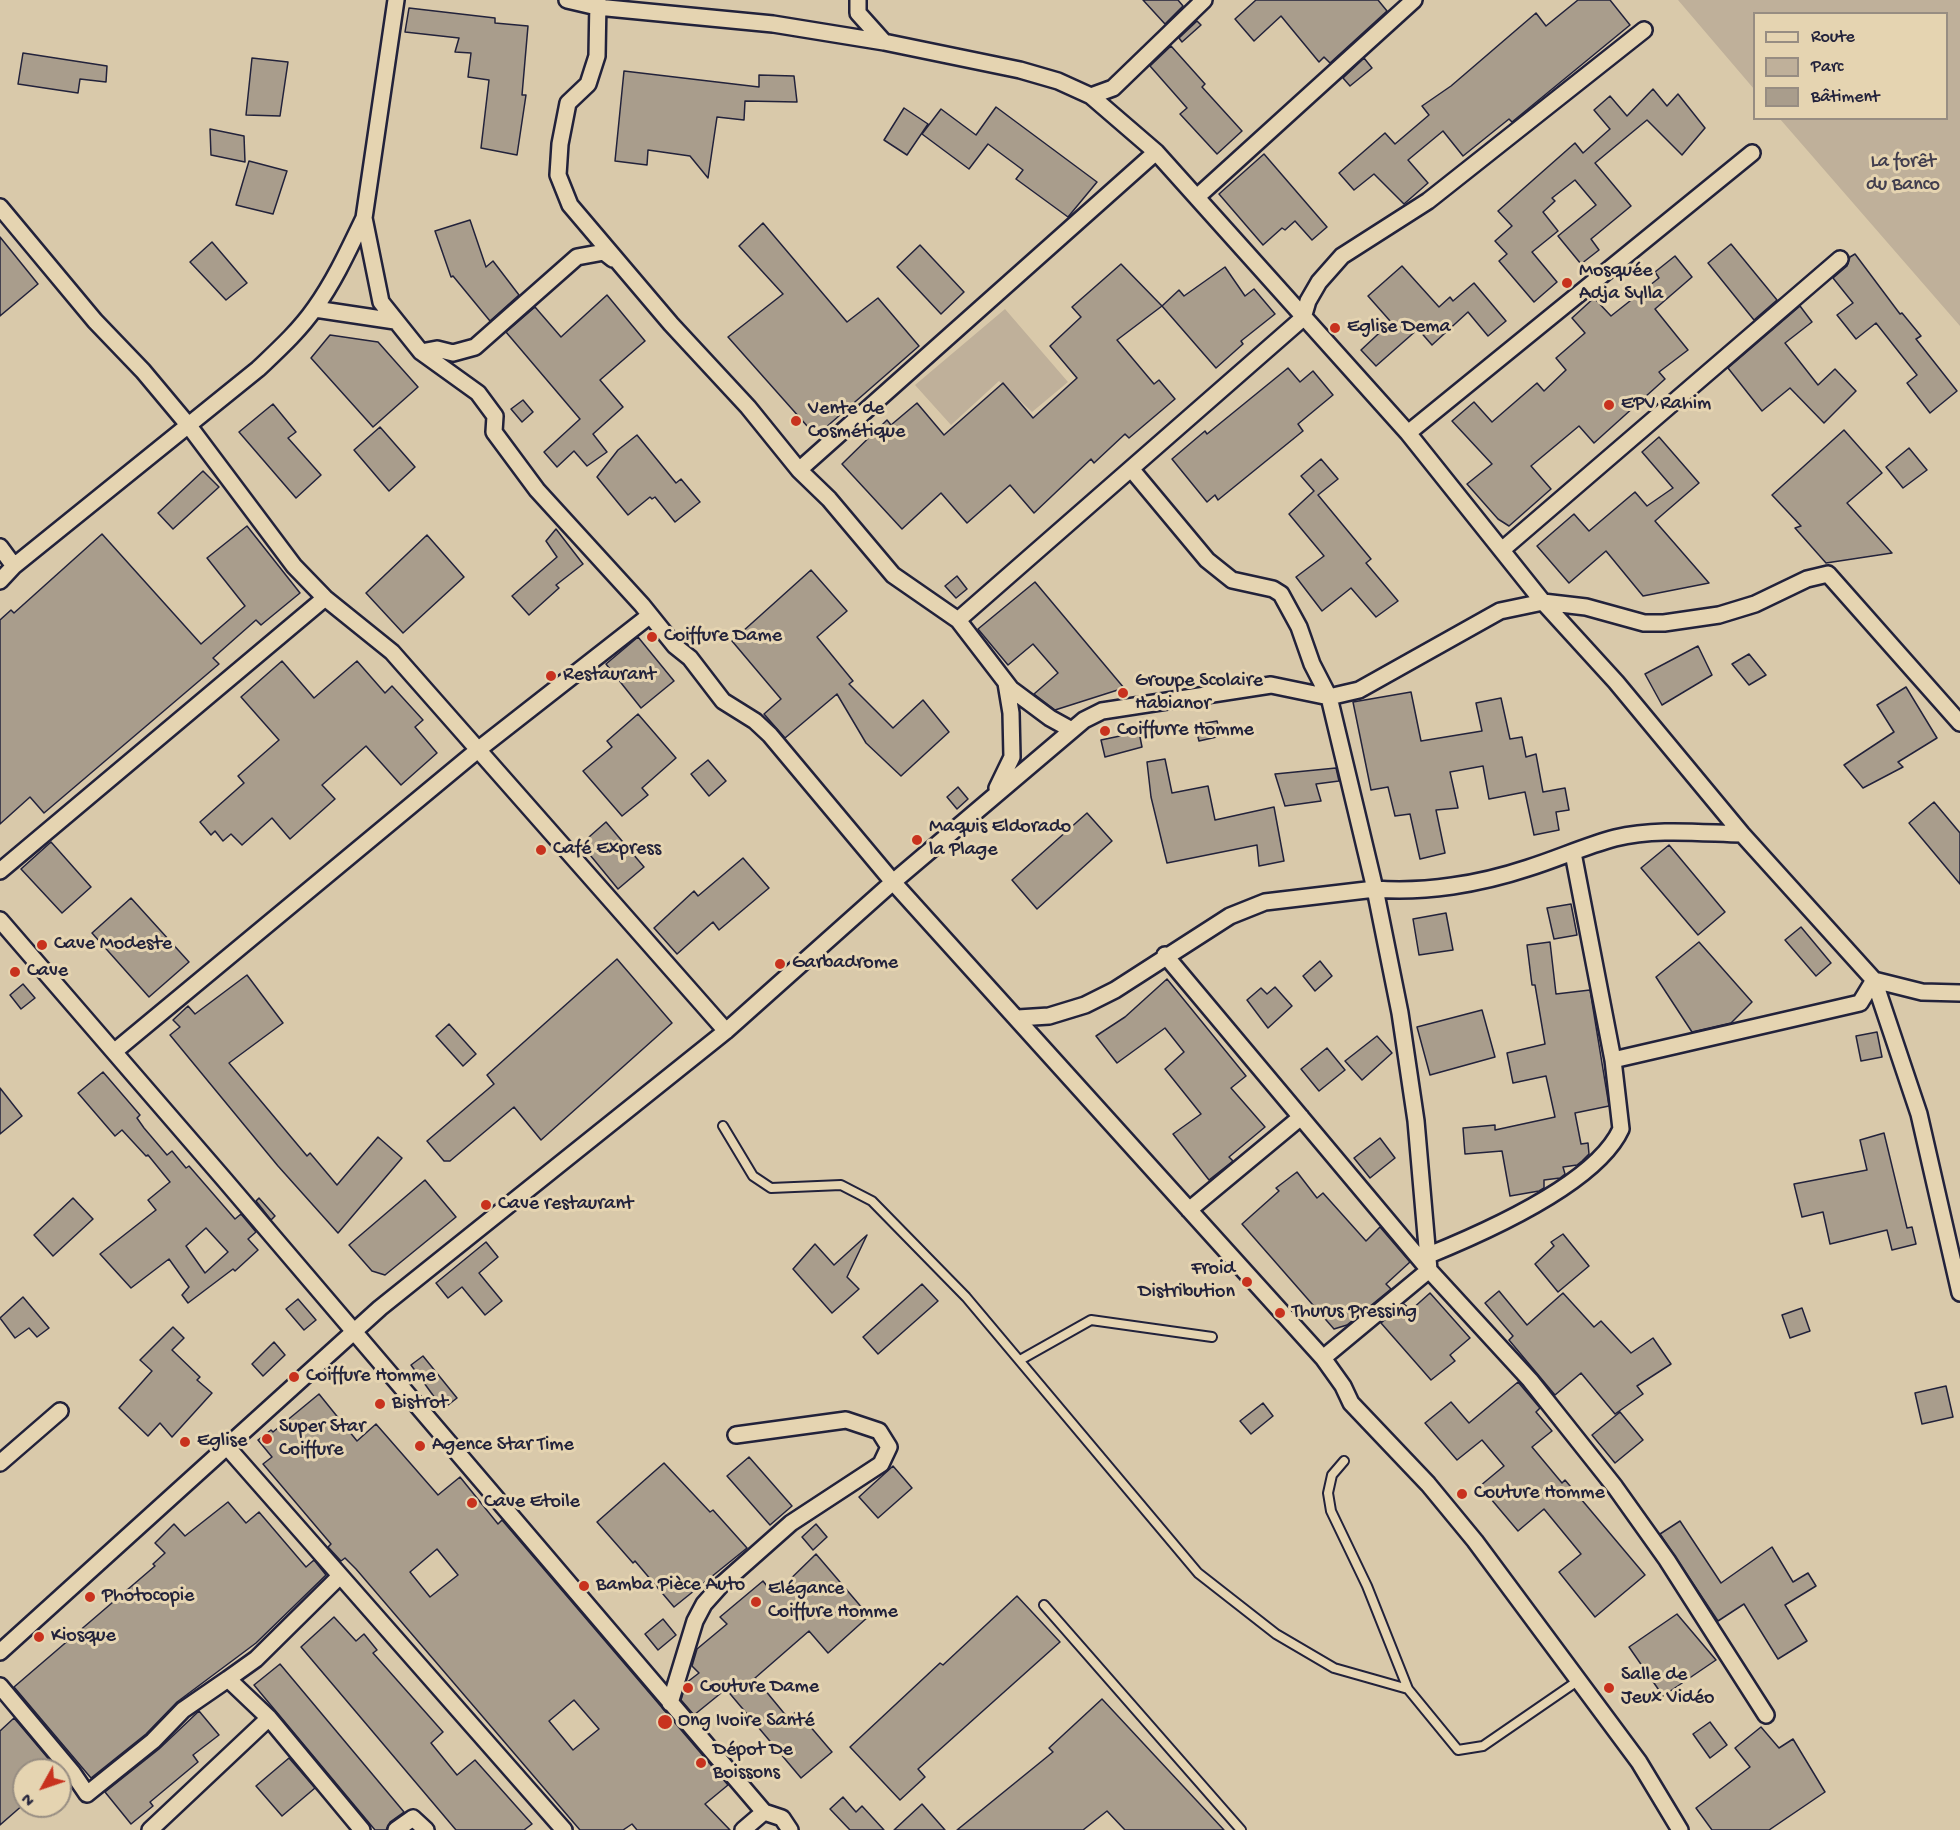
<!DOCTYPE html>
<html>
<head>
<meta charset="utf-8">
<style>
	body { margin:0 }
	#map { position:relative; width:1960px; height:1830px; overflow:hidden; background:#d9c9aa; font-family:"Gochi Hand",sans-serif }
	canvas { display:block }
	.legend { position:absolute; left:1753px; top:12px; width:195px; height:108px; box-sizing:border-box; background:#e5d4b1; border:2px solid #978d82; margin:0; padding:8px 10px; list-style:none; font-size:18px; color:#22223b }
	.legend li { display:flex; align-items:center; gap:12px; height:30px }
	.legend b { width:30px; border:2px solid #978d82 }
	.north { position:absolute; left:12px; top:1758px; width:60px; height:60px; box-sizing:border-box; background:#e5d4b1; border:2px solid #978d82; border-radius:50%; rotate:230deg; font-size:16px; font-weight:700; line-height:24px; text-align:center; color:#22223b }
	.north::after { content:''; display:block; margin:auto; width:21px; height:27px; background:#c8321e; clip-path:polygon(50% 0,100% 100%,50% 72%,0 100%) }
</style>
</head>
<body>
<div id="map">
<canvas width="1960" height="1830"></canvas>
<ul class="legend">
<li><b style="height:8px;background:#e5d4b1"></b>Route</li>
<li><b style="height:16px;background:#bfb09a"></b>Parc</li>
<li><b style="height:16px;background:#a99d8c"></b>Bâtiment</li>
</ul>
<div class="north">N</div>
</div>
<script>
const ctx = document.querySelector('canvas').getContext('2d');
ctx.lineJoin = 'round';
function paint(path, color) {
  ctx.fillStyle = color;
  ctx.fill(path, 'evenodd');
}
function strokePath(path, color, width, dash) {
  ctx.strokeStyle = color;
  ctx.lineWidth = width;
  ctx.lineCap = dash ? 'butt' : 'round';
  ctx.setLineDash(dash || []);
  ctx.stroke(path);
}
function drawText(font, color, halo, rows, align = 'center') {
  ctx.font = font + ' "Gochi Hand",sans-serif';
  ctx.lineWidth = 6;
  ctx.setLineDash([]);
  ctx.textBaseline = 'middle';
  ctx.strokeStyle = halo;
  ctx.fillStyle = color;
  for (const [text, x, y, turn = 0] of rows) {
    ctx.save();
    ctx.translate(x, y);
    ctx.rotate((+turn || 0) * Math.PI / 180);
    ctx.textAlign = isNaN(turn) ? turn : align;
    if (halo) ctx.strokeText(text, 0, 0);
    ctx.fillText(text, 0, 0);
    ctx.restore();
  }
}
paint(new Path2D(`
	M1678,0H1960V326L1780,119L1946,118V14H1754V89Z
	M1005,309L1068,382L1032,412L999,381L951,425L915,385Z`), '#bfb09a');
const building = new Path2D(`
	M1143,0H1178L1183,6L1165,24Z
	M1256,0H1378L1387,11L1330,63L1324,57L1319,62L1281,16L1254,41L1235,19Z
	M1578,0H1610L1630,25L1512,122L1509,119L1463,156L1443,131L1408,160L1428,183L1404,204L1374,174L1354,190L1339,173L1385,133L1395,144L1429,115L1422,106L1451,86L1536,13L1546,26Z
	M409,8L495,18V23L528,26L522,95H526L517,155L481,148L489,80L468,77L471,53L455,52L459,38L405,32Z
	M1197,21L1201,25L1182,42L1179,38Z
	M1171,46L1205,84L1202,87L1242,131L1217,154L1180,114L1187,108L1150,66Z
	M23,53L107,66L106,82L80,79L78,93L18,84Z
	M252,58L288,62L280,116L246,115Z
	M1364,58L1372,68L1350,86L1343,78Z
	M624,71L759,87V75L794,76L797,102L745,101L744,120L717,117L708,178L690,156L648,150L647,165L615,161Z
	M1653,89L1667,106L1678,94L1705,128L1682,155L1647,120L1595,163L1631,206L1591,239L1599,250L1581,264L1558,236L1596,205L1575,180L1552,198L1555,201L1543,212L1558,231L1532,252L1557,282L1534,302L1499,261L1507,254L1495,241L1512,226L1498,211L1575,143L1583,153L1610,129L1594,110L1610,96L1627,116Z
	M996,107L1097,182L1068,217L1016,179L1023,170L988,144L969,169L922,134L941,109L976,135Z
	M904,108L928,124L907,155L884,140Z
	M210,129L244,136L245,162L211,155Z
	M1264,154L1327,227L1312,240L1295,221L1285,230L1282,228L1263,245L1219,194Z
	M249,161L287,171L273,214L236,205Z
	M470,220L486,267L493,261L519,295L490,321L453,276L451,277L435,231Z
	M763,223L847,322L878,298L919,346L816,436L728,337L783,294L739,246Z
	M0,237L38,284L0,316Z
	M212,242L247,283L226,300L190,262Z
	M1731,244L1777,300L1754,320L1708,263Z
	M920,245L964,292L941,314L897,267Z
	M1855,254L1900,314L1902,313L1921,336L1916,339L1957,391L1930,413L1907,383L1917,375L1876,323L1856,339L1837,315L1853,303L1833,278L1847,266L1850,257Z
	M1675,256L1692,277L1655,309L1688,350L1659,372L1665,379L1594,443L1579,426L1531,466L1551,489L1509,526L1498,519L1467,484L1492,464L1452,421L1474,402L1492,422L1537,383L1544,391L1566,370L1556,358L1585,333L1572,318L1594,298L1611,316L1659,278L1655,272Z
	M1121,264L1162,306L1117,340L1154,384L1159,380L1175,399L1129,438L1125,434L1094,463L1091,459L1034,513L1010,485L967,523L941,493L902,529L842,464L887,420L891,425L917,403L944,435L1003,383L1033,418L1077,378L1050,346L1081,317L1072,307Z
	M1402,266L1439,307L1450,297L1453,301L1474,283L1506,321L1488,336L1468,312L1432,345L1418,329L1376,366L1361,350L1391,322L1368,296Z
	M1225,267L1245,296L1254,289L1275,314L1241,341L1243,344L1216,368L1162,306L1179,290L1184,296Z
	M607,295L645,341L600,380L623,407L593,434L607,452L587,466L574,451L557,467L544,452L580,419L506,332L535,307L561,337Z
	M1800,306L1812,322L1785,343L1818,385L1835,369L1856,391L1824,423L1790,388L1762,411L1728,368Z
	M330,335L378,342L418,387L373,427L311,358Z
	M1288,368L1300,382L1313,371L1333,395L1298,424L1303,431L1218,500L1215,495L1207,502L1172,459L1205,431L1207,434Z
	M523,400L533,412L522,422L511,409Z
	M273,404L296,432L288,438L321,475L296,498L239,432Z
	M380,427L415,467L389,491L354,450Z
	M1844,430L1882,473L1847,503L1892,553L1826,563L1795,528L1801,526L1772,495Z
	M637,435L676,483L681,479L700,502L675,522L655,497L652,499L650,497L628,515L597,477L618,450Z
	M1659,437L1699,483L1655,521L1709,583L1643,596L1606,551L1569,583L1537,546L1574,514L1589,531L1635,492L1647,506L1673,488L1642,452Z
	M1909,448L1927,470L1903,488L1886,467Z
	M1321,459L1338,479L1318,495L1371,559L1366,563L1398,601L1376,617L1351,588L1322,611L1296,577L1324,556L1289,514L1314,491L1301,476Z
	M203,471L219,487L173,529L158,513Z
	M247,526L300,593L261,625L256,620L213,658L219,664L44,813L30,797L0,824V620L11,610L14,613L102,534L201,644L245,606L207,558Z
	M556,529L583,564L556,585L559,588L529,615L512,596L557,557L546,541Z
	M427,535L464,577L403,633L366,593Z
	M811,570L847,611L817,637L853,681L849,684L893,728L923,700L949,732L901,776L866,743L837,694L785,738L764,714L781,699L732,641Z
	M957,576L967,589L956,598L945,586Z
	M1035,582L1124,688L1055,710L1034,694L1058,673L1033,644L1008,665L978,629Z
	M638,637L674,681L641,708L606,664Z
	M1698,646L1712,675L1662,705L1645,674Z
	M1749,654L1766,675L1749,685L1732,664Z
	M282,661L314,698L357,661L385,693L392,686L423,720L415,727L437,753L401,785L366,746L322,785L335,799L290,839L272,818L242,845L231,834L223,841L215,831L211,835L200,822L244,783L238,776L279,740L241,697Z
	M1906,687L1937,738L1898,762L1903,767L1863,788L1844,765L1894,732L1877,705Z
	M1411,692L1421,741L1482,731L1476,703L1501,698L1510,739L1522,737L1526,757L1536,754L1543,792L1565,788L1569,810L1556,812L1559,830L1534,835L1525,792L1489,799L1483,766L1450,772L1458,808L1436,810L1445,853L1420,859L1410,814L1395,816L1388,787L1371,790L1353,702Z
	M638,714L676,758L642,788L648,795L622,816L583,771L612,747L607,741Z
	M1217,721L1221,736L1199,741L1195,725Z
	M1139,732L1142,747L1105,757L1101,740Z
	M1165,759L1172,793L1208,786L1215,820L1274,807L1284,861L1259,866L1257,845L1167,863L1151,797L1147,762Z
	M708,760L726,781L709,796L691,774Z
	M1336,768L1339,781L1316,784L1321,801L1285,806L1275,774Z
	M958,787L968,799L957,809L947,797Z
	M1934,802L1960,833V884L1909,823Z
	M1087,813L1112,841L1037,909L1012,880Z
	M606,822L644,867L618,889L581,844Z
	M51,842L91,887L62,913L21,869Z
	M1669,845L1725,912L1698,935L1641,868Z
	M743,858L769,888L719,930L713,922L677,954L654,928L694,891L698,896Z
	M131,898L189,962L149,997L92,933Z
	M1571,904L1577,935L1554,939L1547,908Z
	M1446,913L1453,950L1419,955L1413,919Z
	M1801,927L1831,963L1816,976L1785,940Z
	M1550,942L1556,994L1590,990L1609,1106L1575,1113L1581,1144L1588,1143L1589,1154L1582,1161L1577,1165L1563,1167L1565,1174L1560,1178L1544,1180V1188L1539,1191L1510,1196L1502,1151L1465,1154L1463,1128L1495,1125V1130L1555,1117L1546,1076L1513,1083L1507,1053L1545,1044L1535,985H1532L1527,945Z
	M1699,942L1752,1002L1731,1023L1692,1032L1656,977Z
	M617,959L672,1023L541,1140L514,1107L450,1161H444L427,1141L494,1084L487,1075Z
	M1320,961L1332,976L1315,991L1303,976Z
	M247,975L283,1023L229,1063L307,1156L310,1153L337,1185L378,1137L402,1158L338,1233L278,1166L170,1035L180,1027L173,1020L188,1006L195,1014Z
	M1167,979L1246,1076L1231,1088L1265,1127L1229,1157L1233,1161L1209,1180L1173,1134L1201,1114L1165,1069L1184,1052L1165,1028L1117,1063L1096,1036L1125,1017Z
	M23,984L35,998L21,1009L10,995Z
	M1275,987L1292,1006L1268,1028L1247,1000L1261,988L1267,994Z
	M1482,1010L1495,1057L1430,1075L1417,1027Z
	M449,1024L476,1054L463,1066L436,1036Z
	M1877,1032L1882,1057L1861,1061L1856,1036Z
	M1377,1036L1392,1053L1362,1080L1345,1061Z
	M1327,1048L1345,1070L1319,1091L1301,1069Z
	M103,1072L140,1115L137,1118L144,1128L167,1155L172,1151L186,1168L189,1166L235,1219L241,1214L256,1232L248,1239L258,1250L235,1271L233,1269L188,1303L182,1295L189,1287L169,1259L131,1288L100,1254L156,1210L148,1200L170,1182L148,1155L146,1156L122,1130L115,1136L78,1093ZM206,1228L228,1252L205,1273L186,1246Z
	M0,1088L22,1116L0,1134Z
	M1884,1133L1907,1228L1912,1227L1916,1244L1892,1250L1887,1230L1830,1244L1823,1212L1802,1217L1794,1184L1867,1170L1860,1140Z
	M1380,1138L1395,1158L1370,1178L1354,1158Z
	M1297,1172L1317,1198L1323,1193L1366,1241L1380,1227L1410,1262L1386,1284L1391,1289L1347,1325L1334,1329L1242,1224L1279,1191L1276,1188Z
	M425,1180L456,1217L385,1275L372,1271L349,1245Z
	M73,1198L93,1219L53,1256L34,1235Z
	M259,1198L275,1216L271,1220L256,1201Z
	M1563,1234L1589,1266L1558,1292L1535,1264L1554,1246L1551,1242Z
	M867,1235L847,1277L859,1289L832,1313L793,1269L815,1244L834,1265Z
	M486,1242L498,1257L479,1273L502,1301L485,1315L462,1287L448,1298L436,1283Z
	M922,1284L938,1301L878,1354L863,1337Z
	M1499,1291L1527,1325L1563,1293L1594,1327L1601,1321L1631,1353L1653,1338L1671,1364L1637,1386L1643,1394L1615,1414L1581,1373L1555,1395L1509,1340L1513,1336L1485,1303Z
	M1430,1293L1470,1338L1450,1355L1455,1361L1431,1380L1381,1323L1404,1304L1411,1310Z
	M23,1297L49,1328L37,1337L29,1328L15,1338L0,1318Z
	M298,1299L316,1320L304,1330L286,1309Z
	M1802,1308L1810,1331L1790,1338L1782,1315Z
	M173,1327L184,1338L172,1350L200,1377L197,1380L212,1393L172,1437L160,1423L148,1436L119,1408L152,1371L140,1360Z
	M274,1342L285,1355L263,1376L252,1364Z
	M423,1356L457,1398L443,1409L411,1365Z
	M1518,1382L1540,1408L1536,1412L1552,1431L1532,1447L1562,1483L1565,1480L1645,1575L1595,1617L1559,1572L1581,1554L1544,1509L1518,1531L1480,1486L1504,1466L1482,1440L1457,1460L1425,1423L1451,1402L1469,1423Z
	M1946,1386L1953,1417L1922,1424L1915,1393Z
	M319,1394L357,1441L376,1424L438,1495L460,1477L498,1524L502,1520L728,1785L705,1804L730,1830H637L632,1824L623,1830H580L356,1569L345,1558L341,1561L328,1547L331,1544L263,1464L272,1457L258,1440L271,1430L273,1432ZM437,1549L458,1575L430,1597L410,1572ZM574,1700L599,1729L573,1750L549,1721Z
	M1263,1403L1273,1416L1251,1434L1240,1421Z
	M1620,1412L1643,1440L1615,1463L1592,1435Z
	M749,1457L792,1506L770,1525L727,1476Z
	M664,1463L710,1512L713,1510L747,1548L674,1607L635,1561L633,1563L597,1522Z
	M893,1466L912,1488L878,1518L859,1497Z
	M228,1502L246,1523L259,1512L306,1567L314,1560L326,1575L256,1643L177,1702L146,1734L91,1778L14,1687L155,1566L153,1564L165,1553L155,1543L174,1524L185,1536Z
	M1680,1521L1721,1583L1772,1547L1793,1582L1808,1573L1816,1586L1785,1605L1807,1641L1778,1659L1744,1604L1718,1621L1660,1534Z
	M816,1524L827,1537L813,1550L802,1537Z
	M816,1554L869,1616L828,1653L809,1631L755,1678L788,1718L797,1711L832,1752L801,1778L726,1689L694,1715L681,1700L686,1683L699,1673L692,1666L697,1649L727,1624L720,1617L763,1581L774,1595Z
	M1017,1596L1060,1642L918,1769L925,1777L900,1800L850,1747L940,1663L943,1665Z
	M1677,1614L1716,1660L1663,1696L1629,1647Z
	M334,1617L356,1641L364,1634L377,1650L373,1653L443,1732L431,1743L457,1775L475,1760L532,1824L524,1830H456L301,1647Z
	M663,1619L676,1635L658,1650L645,1634Z
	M280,1664L404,1812L390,1822L386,1830H375L254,1685Z
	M1102,1699L1224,1830H1125L1107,1811L1083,1830H957L1053,1752L1049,1748Z
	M199,1711L219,1735L193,1755L198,1762L150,1802L153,1806L131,1824L105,1792L159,1749Z
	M14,1718L58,1770H24V1804L0,1825V1731Z
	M1710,1722L1727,1745L1710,1758L1693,1734Z
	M1761,1727L1779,1748L1793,1739L1825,1792L1769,1830H1712L1696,1808L1750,1767L1735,1748Z
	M289,1758L315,1788L282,1816L256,1786Z
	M843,1797L856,1812L862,1806L884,1830H850L830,1809Z
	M922,1804L945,1830H894Z`);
paint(building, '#a99d8c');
strokePath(building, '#22223b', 1.5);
const service = new Path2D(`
	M723,1126L753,1176L771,1188L841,1185L872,1201L966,1297L1198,1573L1276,1634L1334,1668L1408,1689
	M1020,1360L1091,1320L1212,1337
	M1344,1461L1332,1475L1328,1493L1331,1511L1367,1586L1408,1689L1458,1750L1483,1746L1579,1680
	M1044,1605L1241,1830`);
const minor = new Path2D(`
	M396,0L364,218L381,302L421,352L478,393L495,416L494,432L537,490L642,605L675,646L690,658L723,701L755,721L770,735L893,882L1323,1358L1343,1386L1351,1403L1428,1484L1475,1541L1639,1762L1680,1830
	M567,0L597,7L773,24L884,42L1020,70L1058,81L1091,96L1156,152L1408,433L1543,602L1616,682L1742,834L1874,980L1919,1114L1960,1293
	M598,0L597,56L588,84L568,103L560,144L558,175L570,205L671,324L748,407L799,470L829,499L893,575L958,620L1011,689L1050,718L1070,729
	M858,0V13L884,42
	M1091,96L1113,88L1204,0
	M1197,197L1414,0
	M0,207L95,321L143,371L189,426L294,566L325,598L392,652L726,1031
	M315,309L395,321
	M421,352L437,349L453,353L475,347L577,257L604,252L613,259
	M1408,433L1752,153
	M799,470L1156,152
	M1132,470L1207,560L1232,580L1273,589L1281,594L1299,627L1312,664L1329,697L1375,889L1400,1013L1416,1121L1429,1270L1323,1358
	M0,547L14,566
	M1503,549L1840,259
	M0,581L14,566L258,369C278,350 299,331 315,308C335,280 349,249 364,218
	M958,620L1303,318L1308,301L1319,282L1342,256L1428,201L1644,30
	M997,788L1012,757L1011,713L1006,683
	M0,871L325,598
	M0,920L223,1178L764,1812L782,1818L790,1830
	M1165,955L1429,1270L1530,1380L1615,1487L1667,1560L1766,1715
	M1874,980L1922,992L1960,993
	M1018,1018L1049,1016L1085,1005L1115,990L1230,916L1265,902L1375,889C1425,893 1480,884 1528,868C1557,859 1585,846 1615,838C1656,828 1700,833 1742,834
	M115,1051L479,749L649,616
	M1613,1060L1860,1003L1874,980
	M1189,1210L1301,1117
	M1429,1255C1483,1233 1596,1184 1621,1129L1613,1060L1573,853
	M228,1448L564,1830
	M0,1463L60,1411
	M339,1577L256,1659L228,1679L269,1718L362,1830
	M0,1652L380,1308L726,1031L893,882L1084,720L1102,711L1271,685L1329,697L1359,690L1500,611L1543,602L1586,607L1644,623H1664L1719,615L1755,604L1807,579L1828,574L1960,723
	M0,1686L72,1772L87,1794L153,1741L183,1710L228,1679
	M670,1703L695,1621L704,1604L721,1585L791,1523L881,1464L889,1447L879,1431L846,1420L736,1435
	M150,1830L269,1718
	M396,1830L413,1818L426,1830
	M743,1830L764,1812`);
strokePath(service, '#22223b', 12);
strokePath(minor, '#22223b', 20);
strokePath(service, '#e5d4b1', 8);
strokePath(minor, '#e5d4b1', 15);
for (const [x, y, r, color] of [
	[1567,283,6,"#c8321e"],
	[1335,328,6,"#c8321e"],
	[1609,405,6,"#c8321e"],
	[796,421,6,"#c8321e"],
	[652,637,6,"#c8321e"],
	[551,676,6,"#c8321e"],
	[1123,693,6,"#c8321e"],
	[1105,731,6,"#c8321e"],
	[917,840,6,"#c8321e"],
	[541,850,6,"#c8321e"],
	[42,945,6,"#c8321e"],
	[780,964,6,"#c8321e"],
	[15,972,6,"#c8321e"],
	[486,1205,6,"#c8321e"],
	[1247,1282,6,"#c8321e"],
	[1280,1313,6,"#c8321e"],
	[294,1377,6,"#c8321e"],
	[380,1404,6,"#c8321e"],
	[267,1439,6,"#c8321e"],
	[185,1442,6,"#c8321e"],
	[420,1446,6,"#c8321e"],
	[1462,1494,6,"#c8321e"],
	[472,1503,6,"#c8321e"],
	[584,1586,6,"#c8321e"],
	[90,1597,6,"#c8321e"],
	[756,1602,6,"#c8321e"],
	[39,1637,6,"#c8321e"],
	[688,1688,6,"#c8321e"],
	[1609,1688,6,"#c8321e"],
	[665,1722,8,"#c8321e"],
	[701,1763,6,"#c8321e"]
]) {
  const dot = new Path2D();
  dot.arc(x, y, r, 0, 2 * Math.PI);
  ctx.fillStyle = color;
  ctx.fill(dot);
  strokePath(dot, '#e5d4b1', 2);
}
drawText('20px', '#413e4e', '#e5d4b1', [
	["La forêt",1903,163],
	["du Banco",1903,186]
]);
drawText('20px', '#22223b', '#e5d4b1', [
	["Mosquée",1579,272],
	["Adja Sylla",1579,295],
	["Eglise Dema",1347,328],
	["EPV Rahim",1621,405],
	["Vente de",808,410],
	["Cosmétique",808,433],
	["Coiffure Dame",664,637],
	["Restaurant",563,676],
	["Groupe Scolaire",1135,682],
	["Habianor",1135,705],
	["Coiffurre Homme",1117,731],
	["Maquis Eldorado",929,828],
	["la Plage",929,851],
	["Café Express",553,850],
	["Cave Modeste",54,945],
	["Garbadrome",792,964],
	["Cave",27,972],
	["Cave restaurant",498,1205],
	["Froid",1235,1270,"right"],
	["Distribution",1235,1293,"right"],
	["Thurus Pressing",1292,1313],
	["Coiffure Homme",306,1377],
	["Bistrot",392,1404],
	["Super Star",279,1428],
	["Coiffure",279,1451],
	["Eglise",197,1442],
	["Agence Star Time",432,1446],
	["Couture Homme",1474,1494],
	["Cave Etoile",484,1503],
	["Bamba Pièce Auto",596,1586],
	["Elégance",768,1590],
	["Coiffure Homme",768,1613],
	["Photocopie",102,1597],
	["Kiosque",51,1637],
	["Salle de",1621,1676],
	["Jeux Vidéo",1621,1699],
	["Couture Dame",700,1688],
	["Ong Ivoire Santé",678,1722],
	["Dépot De",713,1751],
	["Boissons",713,1774]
], 'left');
</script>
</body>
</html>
